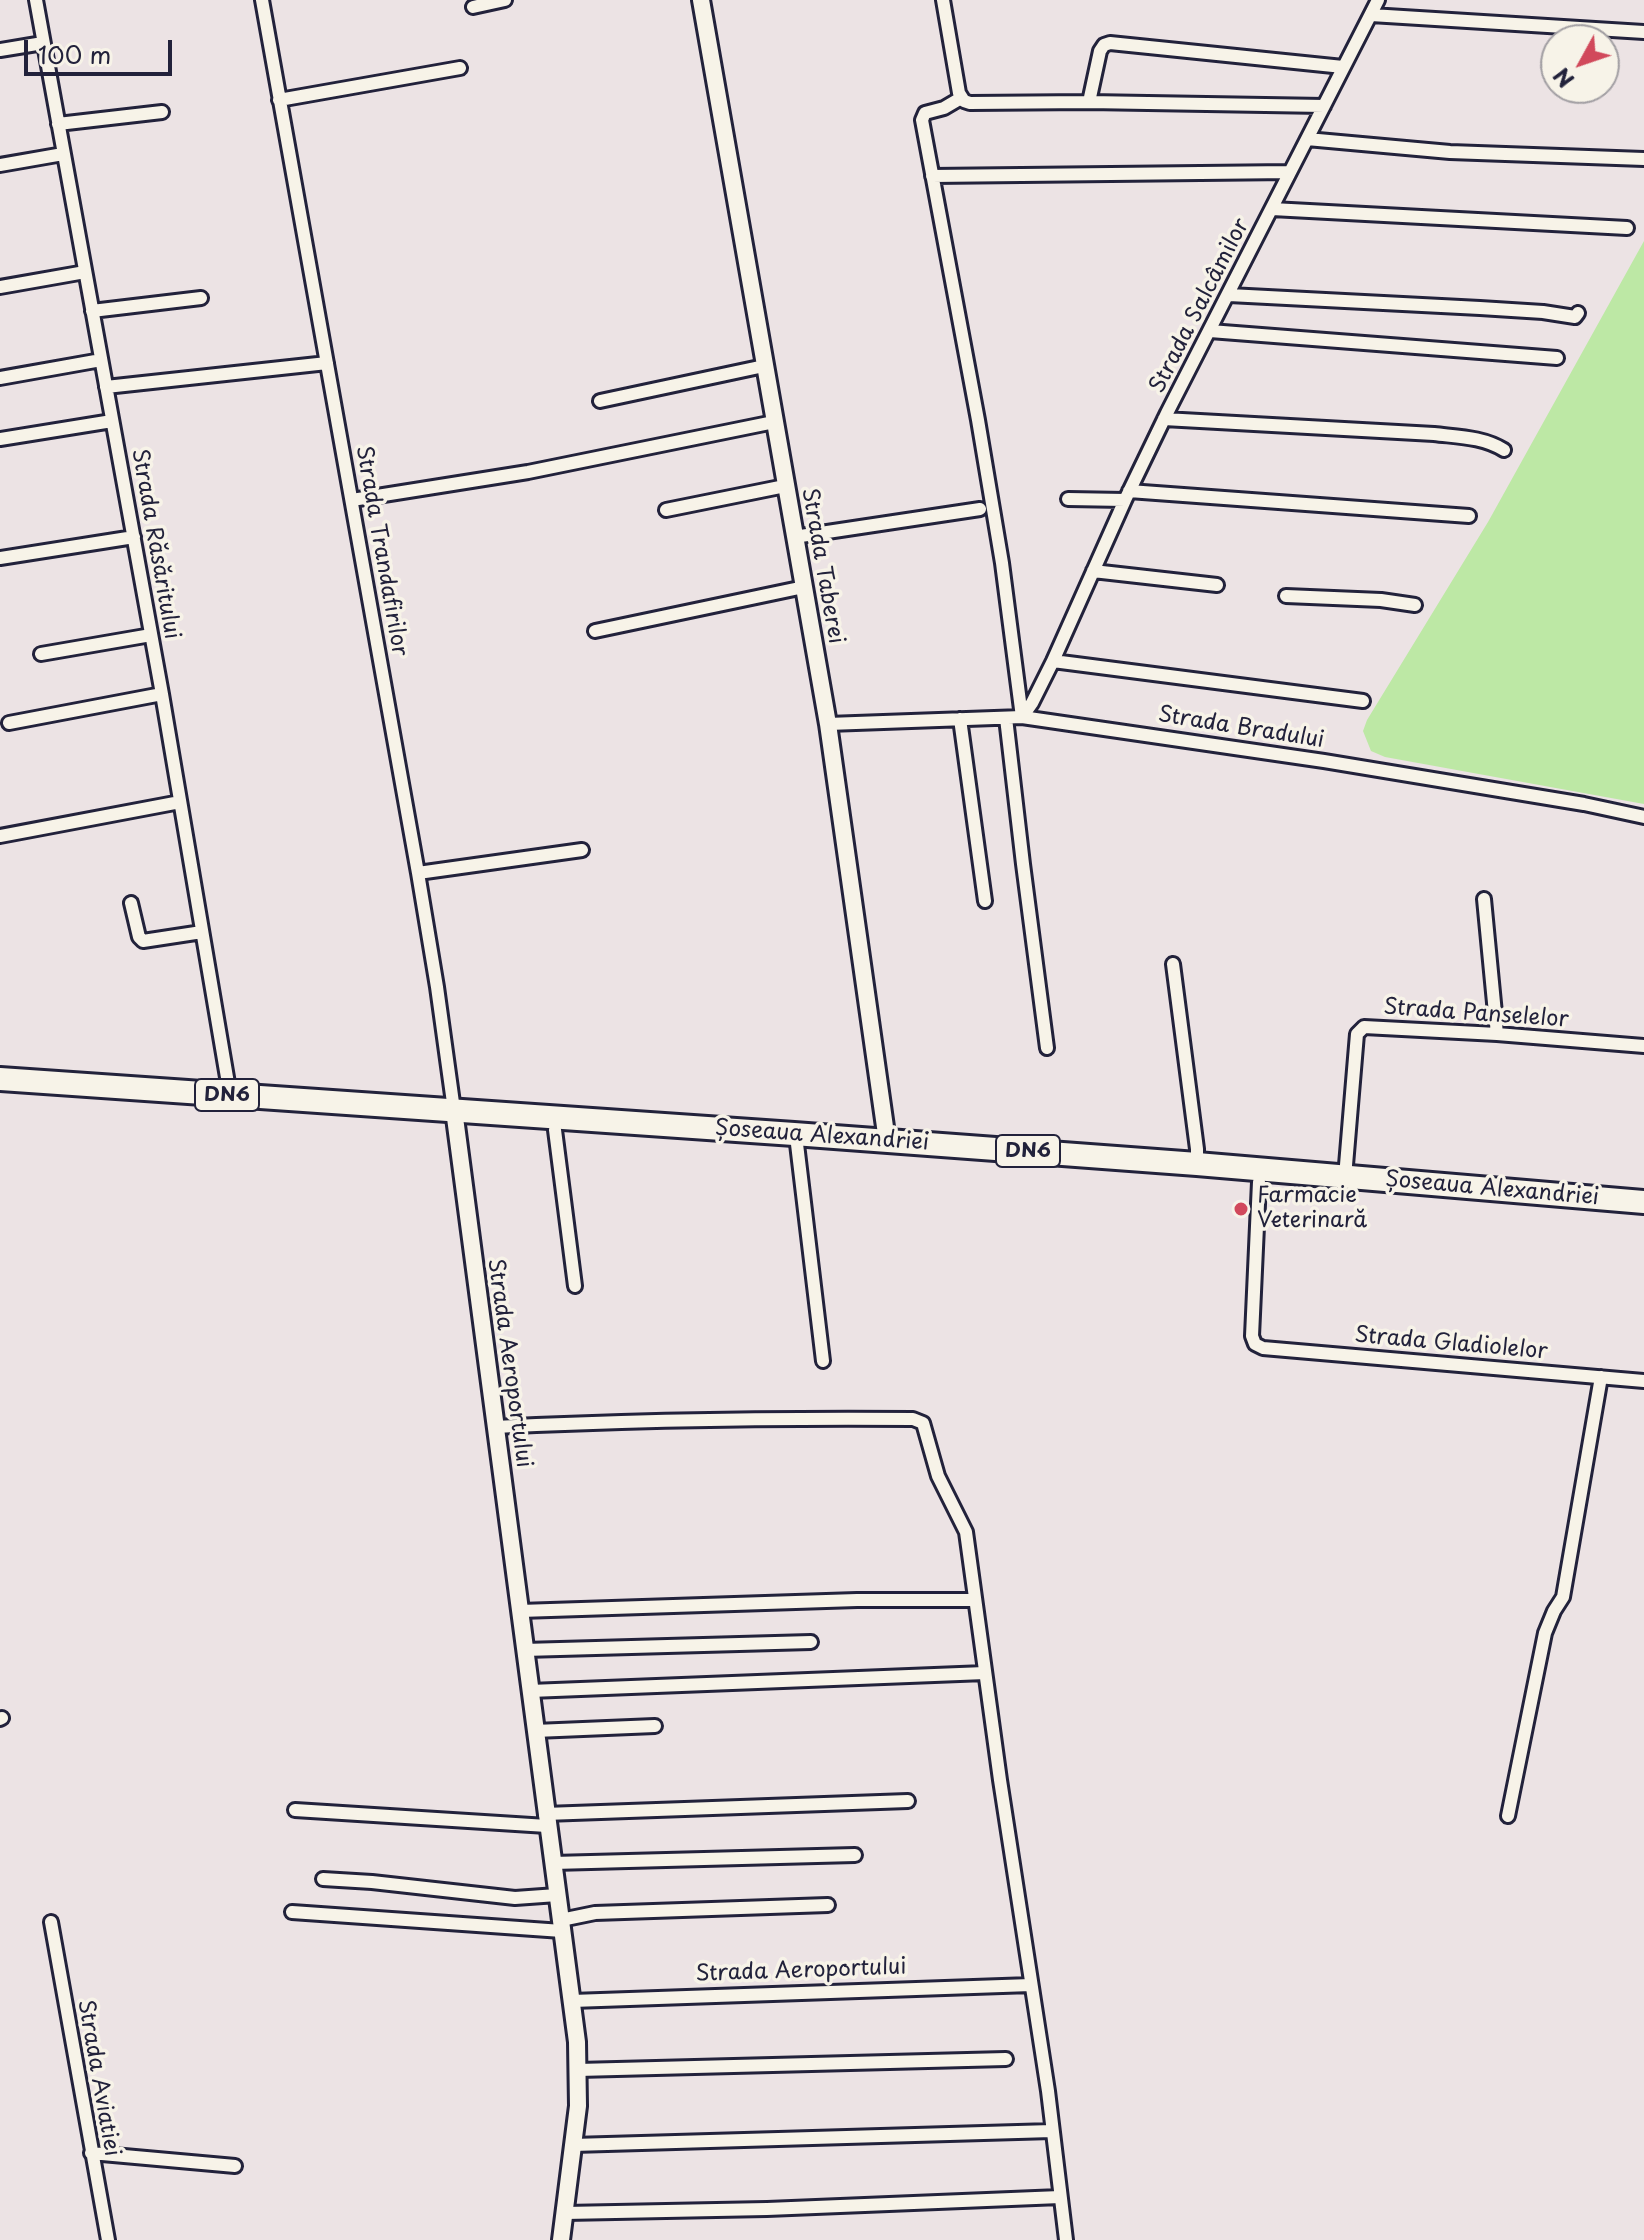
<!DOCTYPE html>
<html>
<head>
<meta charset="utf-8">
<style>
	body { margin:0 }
	#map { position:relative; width:1644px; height:2240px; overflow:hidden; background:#ece3e4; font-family:"Playpen Sans",sans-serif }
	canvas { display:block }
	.north { position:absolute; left:1540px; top:24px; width:80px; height:80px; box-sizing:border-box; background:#f7f3e8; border:2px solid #a29fa3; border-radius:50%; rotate:230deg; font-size:22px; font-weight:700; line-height:32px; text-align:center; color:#22223b }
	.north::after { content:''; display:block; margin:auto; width:28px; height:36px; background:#d1495b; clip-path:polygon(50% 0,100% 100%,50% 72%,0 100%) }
	.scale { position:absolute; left:24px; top:40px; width:148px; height:36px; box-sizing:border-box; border:4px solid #22223b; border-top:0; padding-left:10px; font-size:24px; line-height:28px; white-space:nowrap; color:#22223b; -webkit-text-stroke:6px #f7f3e8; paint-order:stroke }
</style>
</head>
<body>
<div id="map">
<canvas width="1644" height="2240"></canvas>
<div class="north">N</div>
<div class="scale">100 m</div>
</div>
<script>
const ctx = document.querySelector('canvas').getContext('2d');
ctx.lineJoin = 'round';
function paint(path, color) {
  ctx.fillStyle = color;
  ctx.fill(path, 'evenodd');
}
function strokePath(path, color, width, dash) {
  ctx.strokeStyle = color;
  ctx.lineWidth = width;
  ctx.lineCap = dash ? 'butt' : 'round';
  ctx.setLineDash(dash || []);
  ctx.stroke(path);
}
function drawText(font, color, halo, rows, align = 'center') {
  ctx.font = font + ' "Playpen Sans",sans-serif';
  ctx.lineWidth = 7;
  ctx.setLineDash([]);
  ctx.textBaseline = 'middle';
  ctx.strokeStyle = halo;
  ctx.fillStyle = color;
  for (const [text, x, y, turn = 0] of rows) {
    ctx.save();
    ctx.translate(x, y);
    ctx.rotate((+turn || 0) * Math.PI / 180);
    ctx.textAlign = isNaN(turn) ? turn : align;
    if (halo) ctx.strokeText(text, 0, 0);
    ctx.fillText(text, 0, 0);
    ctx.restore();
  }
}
paint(new Path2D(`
	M1644,241V804L1385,757L1371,751L1363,731L1367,720L1488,522Z`), '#bde8a5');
const street = new Path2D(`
	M36,0L162,694L230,1095
	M262,0L418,873L437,987L454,1110
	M943,0L959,93L964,101L970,103L1089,102L1324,106
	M473,7L505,0
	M1371,15L1644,32
	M0,50L43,43
	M961,98L944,108L925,113L922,120L978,420L1002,563L1022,717
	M279,100L460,68
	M1089,102L1100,51L1104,45L1110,43L1343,67
	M58,124L162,112
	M1307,139L1450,152L1644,159
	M0,165L63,154
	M932,176L1290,172
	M1272,209L1627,228
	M0,287L85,272
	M1229,295L1480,308L1543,312L1575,317L1578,313
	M92,311L201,298
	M1210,331L1557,358
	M0,378L101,360
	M106,387L327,363
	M600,401L764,366
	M1164,419L1434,434C1459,437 1483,437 1504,450
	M0,439L112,421
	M1129,491L1469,516
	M1068,499L1125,500
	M352,500L528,472L774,422
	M666,510L785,486
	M794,537L980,509
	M0,558L134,537
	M1093,571L1217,585
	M1286,596L1381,600L1415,605
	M595,631L804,587
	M41,654L151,635
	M1053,661L1363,701
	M1022,717L1032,703L1053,661L1125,500L1167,413L1378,0
	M1006,718L1023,864L1047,1048
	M960,719L985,901
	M9,723L162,694
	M828,724L1022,717L1324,761L1584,804L1644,817
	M0,836L180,802
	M418,873L582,850
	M1484,899L1497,1034
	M131,903L139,937L143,941L202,932
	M1173,964L1197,1149V1164
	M555,1130L575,1286
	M797,1144L823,1361
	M1345,1177L1357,1034L1364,1027L1497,1034L1644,1046
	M1259,1182L1252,1336L1255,1344L1263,1348L1644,1381
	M495,1427C634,1420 774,1418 913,1419L923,1423L938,1476L966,1532L1000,1780L1048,2091L1066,2240
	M520,1611L857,1600H975
	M524,1650L811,1642
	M530,1691L985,1673
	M0,1719L2,1718
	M535,1731L655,1726
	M295,1810L547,1826
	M545,1814L908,1801
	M1508,1816L1545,1633L1554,1611L1563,1597L1601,1377
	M553,1863L855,1855
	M323,1879L372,1882L515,1898L557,1895
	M292,1912L562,1931
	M561,1920L595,1913L828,1905
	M51,1922L108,2240
	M572,2001L1031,1985
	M578,2070L1006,2059
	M573,2145L1052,2131
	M91,2153L235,2166
	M565,2213L767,2209L1060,2197`);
const secondary = new Path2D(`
	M701,0L828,724L887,1141
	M454,1110L577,2042L578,2106L561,2240`);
const highway = new Path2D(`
	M0,1079L794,1134L1197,1164L1644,1202`);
strokePath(street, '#22223b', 18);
strokePath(secondary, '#22223b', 22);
strokePath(highway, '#22223b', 28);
strokePath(street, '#f7f3e8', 12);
strokePath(secondary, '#f7f3e8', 16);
strokePath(highway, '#f7f3e8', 22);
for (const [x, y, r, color] of [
	[1241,1209,8,"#d1495b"]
]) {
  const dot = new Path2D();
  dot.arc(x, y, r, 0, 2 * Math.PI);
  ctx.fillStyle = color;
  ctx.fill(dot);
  strokePath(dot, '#f7f3e8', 3);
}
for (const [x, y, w] of [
	[227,1095,64],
	[1028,1151,64]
]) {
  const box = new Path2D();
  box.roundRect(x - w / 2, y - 16, w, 32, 6);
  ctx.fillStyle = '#f7f3e8';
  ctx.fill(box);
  strokePath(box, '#22223b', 2);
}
drawText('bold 20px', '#22223b', null, [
	["DN6",227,1095],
	["DN6",1028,1151]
]);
drawText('22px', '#22223b', '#f7f3e8', [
	["Strada Salcâmilor",1200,306,-63],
	["Strada Răsăritului",155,544,80],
	["Strada Trandafirilor",381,551,80],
	["Strada Taberei",822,566,80],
	["Strada Bradului",1241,728,9],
	["Strada Panselelor",1476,1014,4],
	["Șoseaua Alexandriei",822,1136,4],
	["Șoseaua Alexandriei",1492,1189,5],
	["Strada Gladiolelor",1451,1344,5],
	["Strada Aeroportului",509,1363,82],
	["Strada Aeroportului",801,1971,-2],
	["Strada Aviatiei",98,2078,80]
]);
drawText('22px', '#22223b', '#f7f3e8', [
	["Farmacie",1257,1196],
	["Veterinară",1257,1221]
], 'left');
</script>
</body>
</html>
